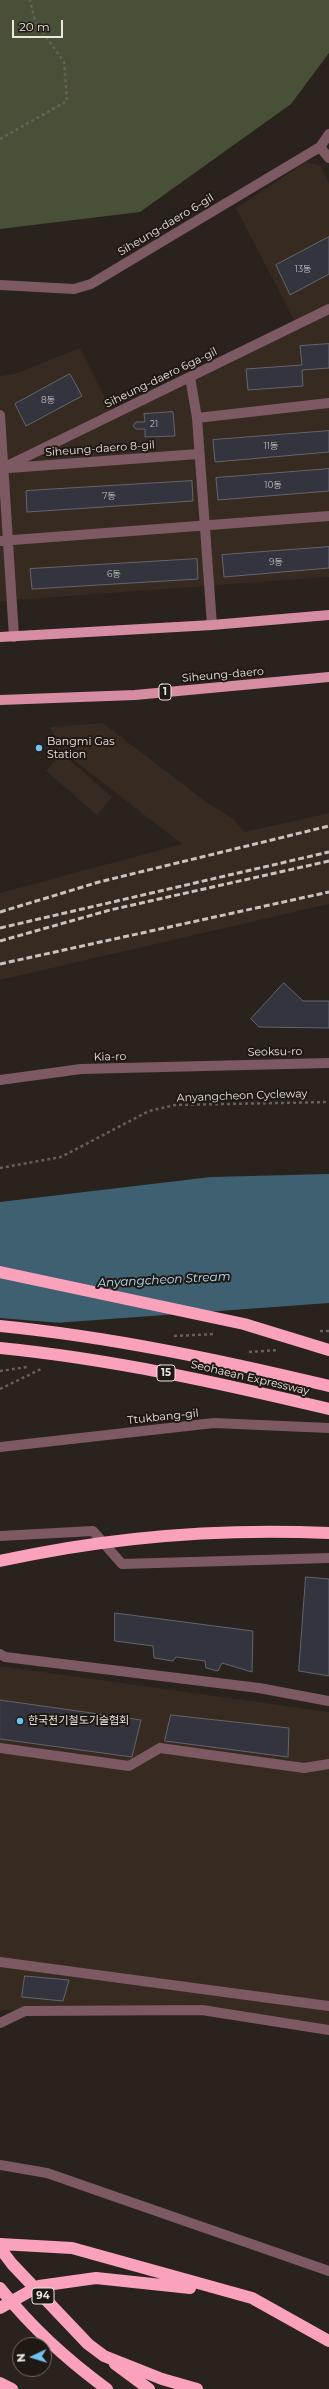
<!DOCTYPE html>
<html>
<head>
<meta charset="utf-8">
<style>
	body { margin:0 }
	#map { position:relative; width:329px; height:2389px; overflow:hidden; background:#2a221c; font-family:Montserrat,sans-serif }
	canvas { display:block }
	.north { position:absolute; left:12px; top:2337px; width:40px; height:40px; box-sizing:border-box; background:#201913; border:1px solid #726b66; border-radius:50%; rotate:266deg; font-size:11px; font-weight:700; line-height:16px; text-align:center; color:#ece6e2 }
	.north::after { content:''; display:block; margin:auto; width:14px; height:18px; background:#72c1f5; clip-path:polygon(50% 0,100% 100%,50% 72%,0 100%) }
	.scale { position:absolute; left:12px; top:20px; width:51px; height:18px; box-sizing:border-box; border:2px solid #ece6e2; border-top:0; padding-left:5px; font-size:12px; line-height:14px; white-space:nowrap; color:#ece6e2; -webkit-text-stroke:3px #201913; paint-order:stroke }
</style>
</head>
<body>
<div id="map">
<canvas width="329" height="2389"></canvas>
<div class="north">N</div>
<div class="scale">20 m</div>
</div>
<script>
const ctx = document.querySelector('canvas').getContext('2d');
ctx.lineJoin = 'round';
function paint(path, color) {
  ctx.fillStyle = color;
  ctx.fill(path, 'evenodd');
}
function strokePath(path, color, width, dash) {
  ctx.strokeStyle = color;
  ctx.lineWidth = width;
  ctx.lineCap = dash ? 'butt' : 'round';
  ctx.setLineDash(dash || []);
  ctx.stroke(path);
}
function drawText(font, color, halo, rows, align = 'center') {
  ctx.font = font + ' Montserrat,"Noto Sans KR",sans-serif';
  ctx.lineWidth = 4;
  ctx.setLineDash([]);
  ctx.textBaseline = 'middle';
  ctx.strokeStyle = halo;
  ctx.fillStyle = color;
  for (const [text, x, y, turn = 0] of rows) {
    ctx.save();
    ctx.translate(x, y);
    ctx.rotate((+turn || 0) * Math.PI / 180);
    ctx.textAlign = isNaN(turn) ? turn : align;
    if (halo) ctx.strokeText(text, 0, 0);
    ctx.fillText(text, 0, 0);
    ctx.restore();
  }
}
paint(new Path2D(`
	M306,162L321,166L329,183V577L0,601V376L15,374L80,348L113,414L296,324L236,208Z
	M103,723L206,802L232,818L245,832L329,813V904L0,980V893L182,844L71,758L49,727Z
	M62,753L112,797L97,815L46,771Z
	M0,1666L329,1712V2027L217,2013L0,2010Z`), '#372a20');
paint(new Path2D(`
	M0,0H329V53L291,104L140,212L0,229Z`), '#485137');
paint(new Path2D(`
	M329,1174V1303L0,1327V1202L211,1177Z`), '#3e6071');
paint(new Path2D(`
	M0,1318L61,1323L0,1329Z`), '#2a221c');
const building = new Path2D(`
	M329,237V274L290,295L276,265Z
	M329,344V368L302,370L303,386L248,390L246,369L302,365L300,346Z
	M70,374L82,396L26,426L15,404Z
	M173,412L175,436L145,437V429H136L133,426L136,422H145L144,414Z
	M329,431V452L215,462L213,440Z
	M329,469V491L218,500L216,478Z
	M192,481L193,501L27,512L26,491Z
	M329,547V568L224,577L222,555Z
	M197,559L198,579L32,589L30,569Z
	M284,983L303,1001H329V1028L259,1027L251,1019Z
	M306,1577L329,1579V1676L299,1671Z
	M115,1613L253,1631L252,1672L222,1663L218,1671L206,1668L205,1661L176,1657L173,1661L154,1658L153,1646L115,1641Z
	M0,1700L141,1720L132,1757L0,1739Z
	M171,1715L289,1728L288,1757L165,1741Z
	M25,1976L69,1980L63,2001L22,1997Z`);
paint(building, '#33343d');
strokePath(building, '#64656f', 1);
strokePath(new Path2D(`
	M0,139L67,101L64,62L35,21L30,0
	M0,1168L61,1157L149,1111L175,1105L329,1102
	M320,1331H329
	M174,1336L215,1334
	M249,1352L278,1350
	M0,1371L27,1367
	M0,1389L43,1368`), '#665f5a', 2.5, [3, 3]);
strokePath(new Path2D(`
	M320,147L329,158
	M0,285L74,289L91,284L320,147L329,134
	M190,377L197,418L212,625
	M0,415L14,637
	M197,418L329,403
	M3,468L329,309
	M9,468L198,454
	M0,541L329,516
	M0,1080L81,1069L329,1063
	M0,1447L214,1423L329,1428
	M0,1536L93,1531L122,1564L329,1558
	M0,1654L5,1657L259,1688L329,1701
	M0,1748L129,1766L160,1748L304,1768L329,1764
	M0,1962L329,2006
	M0,2023L25,2011L202,2010L329,2030
	M0,2165L47,2173L329,2271`), '#7d5963', 10);
strokePath(new Path2D(`
	M0,637L212,625L329,615
	M0,700L135,695L329,677`), '#d68da2', 10);
strokePath(new Path2D(`
	M0,1272L244,1324L329,1350
	M0,1326C111,1337 220,1360 329,1386
	M0,1348C111,1359 220,1383 329,1409
	M0,1561C108,1537 218,1528 329,1533
	M0,2244L72,2248L252,2298L329,2341
	M0,2248L12,2264L88,2344L104,2356L162,2379L197,2389
	M0,2288C31,2327 67,2360 107,2389
	M0,2308L39,2286L96,2278L190,2288
	M115,2364L149,2389
	M0,2383L12,2389`), '#faa2bc', 12);
strokePath(new Path2D(`
	M0,912L99,882L329,826
	M0,928L329,852
	M0,941L110,910L329,861
	M0,964L329,892`), '#c9c3bf', 3, [6, 3]);
for (const [x, y, r, color] of [
	[39,748,4,"#72c1f5"],
	[20,1721,4,"#72c1f5"]
]) {
  const dot = new Path2D();
  dot.arc(x, y, r, 0, 2 * Math.PI);
  ctx.fillStyle = color;
  ctx.fill(dot);
  strokePath(dot, '#201913', 1.5);
}
drawText('9px', '#bebab9', null, [
	["13동",303,269],
	["8동",48,400],
	["21",154,424],
	["11동",271,446],
	["10동",273,485],
	["7동",109,496],
	["9동",276,562],
	["6동",114,574]
]);
for (const [x, y, w] of [
	[165,692,12],
	[166,1373,18],
	[43,2296,22]
]) {
  const box = new Path2D();
  box.roundRect(x - w / 2, y - 8, w, 16, 3);
  ctx.fillStyle = '#201913';
  ctx.fill(box);
  strokePath(box, '#ece6e2', 1);
}
drawText('bold 10px', '#ece6e2', null, [
	["1",165,692],
	["15",166,1373],
	["94",43,2296]
]);
drawText('11px', '#ece6e2', '#201913', [
	["Siheung-daero 6-gil",166,225,-31],
	["Siheung-daero 6ga-gil",161,378,-26],
	["Siheung-daero 8-gil",100,449,-4],
	["Siheung-daero",223,675,-5],
	["Seoksu-ro",275,1052,-1],
	["Kia-ro",110,1057,-1],
	["Anyangcheon Cycleway",242,1096,-2],
	["Seohaean Expressway",250,1378,13],
	["Ttukbang-gil",163,1417,-6]
]);
drawText('11px', '#ece6e2', '#201913', [
	["Bangmi Gas",47,742],
	["Station",47,755],
	["한국전기철도기술협회",28,1721]
], 'left');
drawText('italic 12px', '#b1e3fd', '#201913', [
	["Anyangcheon Stream",164,1280,-3]
]);
</script>
</body>
</html>
